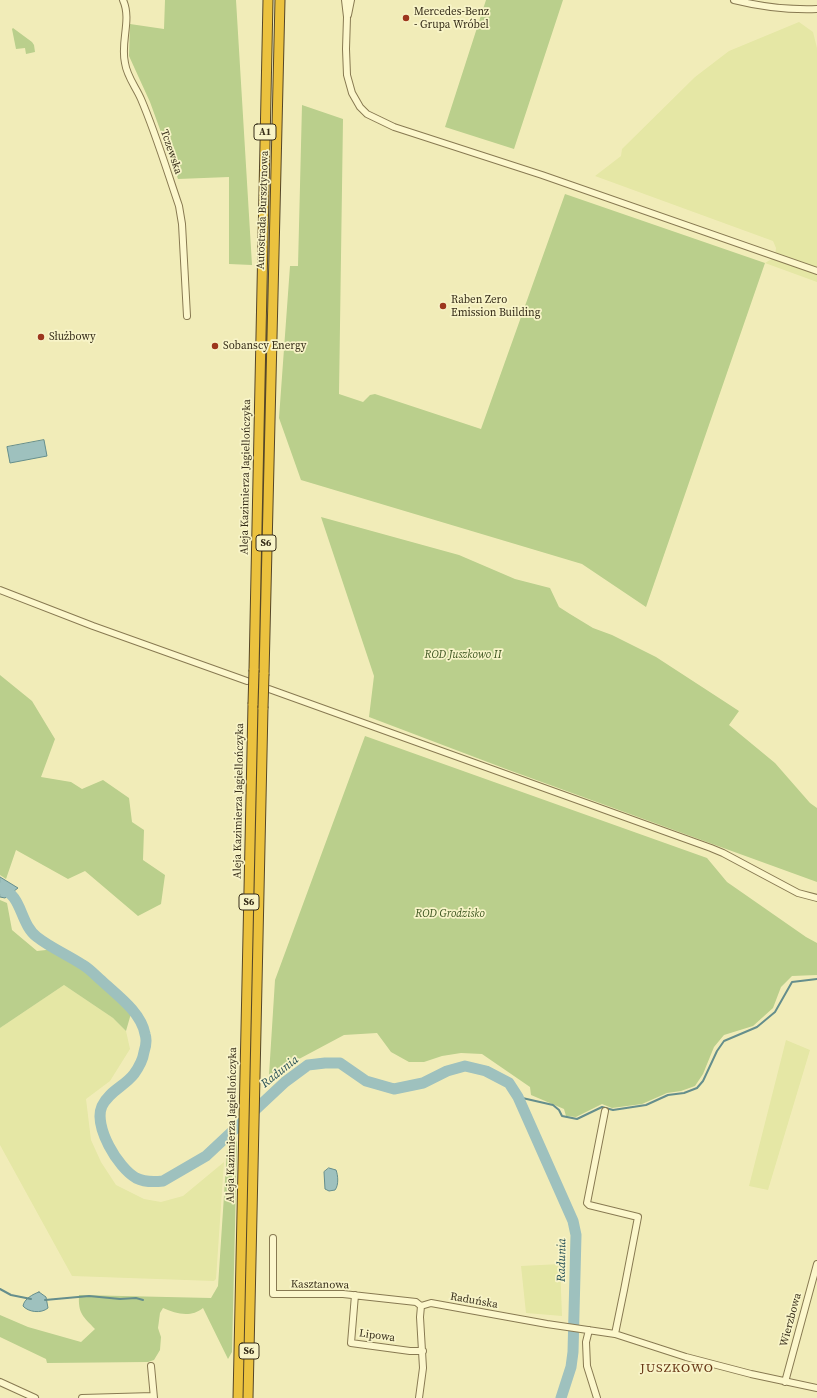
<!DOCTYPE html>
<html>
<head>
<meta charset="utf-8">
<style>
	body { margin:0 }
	canvas { display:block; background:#f1ecb8 }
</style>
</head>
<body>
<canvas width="817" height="1398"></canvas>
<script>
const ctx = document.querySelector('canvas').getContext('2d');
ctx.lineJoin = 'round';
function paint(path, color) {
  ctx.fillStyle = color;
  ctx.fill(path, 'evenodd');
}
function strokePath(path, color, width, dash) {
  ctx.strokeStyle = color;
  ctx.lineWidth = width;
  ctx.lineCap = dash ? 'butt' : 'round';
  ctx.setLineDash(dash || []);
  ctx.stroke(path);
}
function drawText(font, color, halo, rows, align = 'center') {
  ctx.font = font + ' "Source Serif 4",serif';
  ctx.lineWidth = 3.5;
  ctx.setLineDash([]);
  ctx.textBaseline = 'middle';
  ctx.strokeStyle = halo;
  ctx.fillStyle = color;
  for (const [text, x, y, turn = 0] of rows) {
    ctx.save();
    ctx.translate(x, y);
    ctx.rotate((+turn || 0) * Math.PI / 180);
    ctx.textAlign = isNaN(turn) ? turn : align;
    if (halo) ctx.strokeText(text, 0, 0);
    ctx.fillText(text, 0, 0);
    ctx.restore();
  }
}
paint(new Path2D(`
	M799,22L813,32L817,48V282L765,263L775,257L776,248L773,241L595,176L621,156L622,149L695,77L729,51Z
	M64,985L113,1018L126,1031L130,1049L110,1081L86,1099L91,1140L101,1162L116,1185L144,1199L161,1202L183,1196L224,1162L216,1279L214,1281L72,1276L0,1145V1028Z
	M786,1040L810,1050L768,1190L749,1186Z
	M560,1264L562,1316L526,1313L521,1266Z`), '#e5e7a5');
paint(new Path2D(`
	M165,0H236L252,265L229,264V177L178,179L150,102L129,56L130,24L164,29Z
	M486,0H563L514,149L445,127Z
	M13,28L32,42L34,45L35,52L26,54L25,48L16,49L12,29Z
	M302,105L343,119L339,394L363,402L370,395L375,394L481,429L565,194L765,263L646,607L582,564L301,480L279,418L290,266H298Z
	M321,517L459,555L515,579L550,588L559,607L570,614L593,628L612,635L656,657L739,711L729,725L775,763L810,803L817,808V882L506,769L369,717L374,676Z
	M0,675L32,701L55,739L41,777L71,782L82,789L103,780L129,798L132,822L144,830L143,860L165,875L161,904L138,916L85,871L68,879L16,850L6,879L0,875Z
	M365,736L707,858L727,882L806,937L817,943V975L792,976L781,987L773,1008L753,1026L724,1035L714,1047L703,1074L695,1086L681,1091L667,1093L642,1104L612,1108L602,1104L576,1117L566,1116L564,1109L531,1095L530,1087L482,1054L461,1053L442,1056L424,1062H409L391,1052L377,1033L344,1035L269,1075L275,980Z
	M0,900L7,903L12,930L37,951L55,949L84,965L132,1010L126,1031L113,1018L64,985L0,1028Z
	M237,1141L232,1352L228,1359L203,1308C191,1318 176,1314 163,1308L160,1313L158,1328L161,1337L160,1350L154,1360L148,1362L47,1363L46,1359L0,1337V1315L28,1327L81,1342L95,1329C83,1316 78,1314 79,1295L211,1298L218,1286L227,1150Z`), '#bacf8c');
const water = new Path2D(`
	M44,440L47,456L10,463L7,447Z
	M0,877L18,888L5,898L0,897Z
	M329,1168L336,1170C338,1175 339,1185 335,1190L329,1191L325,1189L324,1172Z
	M39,1292L46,1297L48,1308C41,1314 28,1312 23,1306C24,1299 33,1294 39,1292Z`);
paint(water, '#9ec1be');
strokePath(water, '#658e8c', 1);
strokePath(new Path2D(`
	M518,1097L553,1105L559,1110L562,1116L577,1119L602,1107L613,1110L646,1105L668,1095L684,1093L697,1088L703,1081L717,1051L724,1041L757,1027L775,1012L792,982L817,979
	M0,1289L11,1295L31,1299
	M45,1300L89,1296L120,1299L136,1298L143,1300`), '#658e8c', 2);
strokePath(new Path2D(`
	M0,888C23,895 19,923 37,937C51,948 68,955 83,965C90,969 96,976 102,981C117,995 141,1012 145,1034C147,1040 146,1046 144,1052C143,1059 139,1067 134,1074C125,1086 109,1091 102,1106C93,1126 118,1168 136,1178C144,1182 155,1182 163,1181L206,1156L285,1082L308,1065L325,1063H340L366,1081L394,1089L423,1083L447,1071L465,1066L486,1071L509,1083L518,1097L573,1221L576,1235L573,1352L571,1367L561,1398`), '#9ec1be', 11);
const minor = new Path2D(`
	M123,0C132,20 120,42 125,63C127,77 136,87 141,99C156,134 167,171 179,206L182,224L187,316
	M345,0L347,17L346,49L347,75L352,93L360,107L367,114L394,127L542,175L817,271
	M734,0C762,7 789,10 817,9
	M348,15L351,0
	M0,590L93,626L247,681
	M269,689L711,848L723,853L798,893L817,898
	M605,1111L587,1203L589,1205L638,1217L624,1290L615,1334
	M273,1238V1294H343L416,1302L421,1306
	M355,1295L351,1343L410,1351H423
	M421,1306L431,1303L547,1324L615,1334L686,1357L751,1374L817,1388
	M589,1330L586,1342L587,1366L597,1398
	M151,1366L154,1398
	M0,1382L35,1398
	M785,1382L817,1264
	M82,1398L153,1396
	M419,1398L423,1368L420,1317L421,1306`);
const highway = new Path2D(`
	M254,670L268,0
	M264,674L280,0
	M238,1398L253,704
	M248,1398L263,708`);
strokePath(minor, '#887a52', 8);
strokePath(highway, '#554628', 11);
strokePath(minor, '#fcf7cc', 6);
strokePath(highway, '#ebc23f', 9);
const highwayBridge = new Path2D(`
	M253,704L254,670
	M263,708L264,674`);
strokePath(highwayBridge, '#554628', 11, []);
strokePath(highwayBridge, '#ebc23f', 9);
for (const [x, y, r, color] of [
	[406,18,4,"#9c361d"],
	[443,306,4,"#9c361d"],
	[41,337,4,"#9c361d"],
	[215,346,4,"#9c361d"]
]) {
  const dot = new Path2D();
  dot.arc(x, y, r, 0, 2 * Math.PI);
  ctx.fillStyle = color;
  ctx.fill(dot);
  strokePath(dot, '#f8f4c8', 1.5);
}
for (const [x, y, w] of [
	[265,132,22],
	[266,543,20],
	[249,902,20],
	[249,1351,20]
]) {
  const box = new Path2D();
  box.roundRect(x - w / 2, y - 8, w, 16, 3);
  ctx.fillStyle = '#f8f4c8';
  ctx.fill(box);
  strokePath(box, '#362d19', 1);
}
drawText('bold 10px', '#362d19', null, [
	["A1",265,132],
	["S6",266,543],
	["S6",249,902],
	["S6",249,1351]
]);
drawText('11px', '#362d19', '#f8f4c8', [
	["Mercedes-Benz",414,12],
	["- Grupa Wróbel",414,25],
	["Raben Zero",451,300],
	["Emission Building",451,313],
	["Służbowy",49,337],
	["Sobanscy Energy",223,346]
], 'left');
drawText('11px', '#362d19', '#f8f4c8', [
	["Tczewska",171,152,71],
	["Autostrada Bursztynowa",263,210,-88],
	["Aleja Kazimierza Jagiellończyka",246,477,-89],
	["Aleja Kazimierza Jagiellończyka",239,801,-89],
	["Aleja Kazimierza Jagiellończyka",232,1125,-89],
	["Kasztanowa",320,1285,1],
	["Raduńska",474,1301,10],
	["Wierzbowa",791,1320,-75],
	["Lipowa",377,1336,8]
]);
drawText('italic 11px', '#3b541e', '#f8f4c8', [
	["ROD Juszkowo II",463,655],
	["ROD Grodzisko",450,914]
]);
drawText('italic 12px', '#265057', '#f8f4c8', [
	["Radunia",280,1072,-38],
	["Radunia",562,1260,-89]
]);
ctx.letterSpacing = '1px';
drawText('13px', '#663615', '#f8f4c8', [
	["JUSZKOWO",677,1369]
]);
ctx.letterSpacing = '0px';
</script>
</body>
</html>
